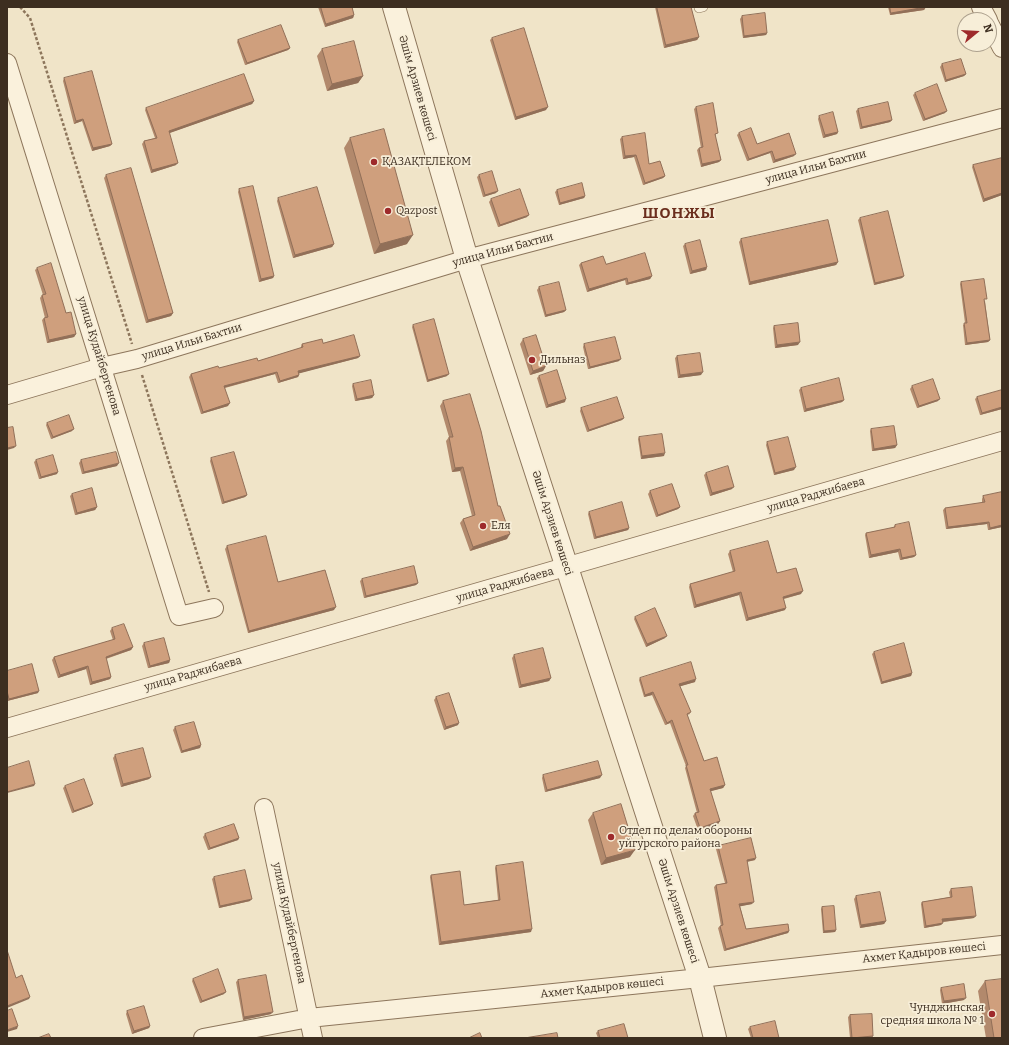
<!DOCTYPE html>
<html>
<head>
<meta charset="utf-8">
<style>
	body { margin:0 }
	#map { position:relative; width:1009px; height:1045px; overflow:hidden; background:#f0e4c8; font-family:Bitter,serif }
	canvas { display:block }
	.frame { position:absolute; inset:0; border:8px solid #3d2e20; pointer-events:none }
	.north { position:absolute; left:957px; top:12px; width:40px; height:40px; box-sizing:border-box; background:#f7eed8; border:1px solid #ada18e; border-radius:50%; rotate:72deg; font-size:11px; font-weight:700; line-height:16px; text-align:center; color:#3d2e20 }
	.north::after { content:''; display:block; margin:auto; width:14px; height:18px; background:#9e2a2b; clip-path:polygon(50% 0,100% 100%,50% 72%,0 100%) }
</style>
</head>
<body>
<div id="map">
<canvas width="1009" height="1045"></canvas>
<div class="frame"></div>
<div class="north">N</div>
</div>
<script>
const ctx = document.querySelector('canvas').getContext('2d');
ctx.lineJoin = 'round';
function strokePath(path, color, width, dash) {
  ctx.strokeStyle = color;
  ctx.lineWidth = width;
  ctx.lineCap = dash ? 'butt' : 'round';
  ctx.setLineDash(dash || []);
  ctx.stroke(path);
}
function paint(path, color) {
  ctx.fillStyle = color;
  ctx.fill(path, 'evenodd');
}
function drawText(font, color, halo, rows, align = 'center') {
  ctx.font = font + ' Bitter,serif';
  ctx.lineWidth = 3.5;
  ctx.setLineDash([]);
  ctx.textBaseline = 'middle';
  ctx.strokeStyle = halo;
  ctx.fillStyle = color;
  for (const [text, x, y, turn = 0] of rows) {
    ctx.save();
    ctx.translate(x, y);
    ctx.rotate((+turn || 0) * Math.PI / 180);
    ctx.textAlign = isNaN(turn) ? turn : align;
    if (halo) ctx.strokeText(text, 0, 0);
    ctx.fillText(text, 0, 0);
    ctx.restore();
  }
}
const service = new Path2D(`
	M699,8L703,7`);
const minor = new Path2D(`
	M981,7L988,20
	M989,23L1002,48
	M7,63L179,616L214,608
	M7,395L102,367L137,359L467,259L1002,118
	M7,728L1002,441
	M264,808L313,1038
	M203,1038L309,1018L700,978L1002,945`);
const tertiary = new Path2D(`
	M394,7L467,259L700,978L715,1038`);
strokePath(service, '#8d765c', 10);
strokePath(minor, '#8d765c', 20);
strokePath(tertiary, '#8d765c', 24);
strokePath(new Path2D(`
	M20,7L30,18L132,344
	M142,375L209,592`), '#8d765c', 2.5, [3, 2]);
strokePath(service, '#faf1dc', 9);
strokePath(minor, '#faf1dc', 18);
strokePath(tertiary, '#faf1dc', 22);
paint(new Path2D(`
	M318,7H352L354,15L353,18L325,27Z
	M655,7H691L699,37L697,40L664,48Z
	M888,7H926L924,10L890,15Z
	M742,16L767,33L766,35L743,38L740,19Z
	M492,38L546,110L515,120L490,40Z
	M238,40L290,48L288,50L245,65L237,42Z
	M322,49L363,76L358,83L327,91L317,56Z
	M942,64L966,74L964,76L945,82L940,67Z
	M64,78L112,144L110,146L92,151L82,121L74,124L63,81Z
	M915,93L945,113L923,121L913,95Z
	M254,101L252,104L169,133L176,165L151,173L142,144L144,141L155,138L145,110L146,108Z
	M696,107L716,135L715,136L721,160L719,162L701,167L697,150L699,148H701L694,109Z
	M858,109L892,120L890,122L860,129L856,111Z
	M819,116L838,132L837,134L823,138L818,119Z
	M739,133L757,144L794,156L773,163L770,153L747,161L737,135Z
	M622,137L649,164L665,176L663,178L643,185L634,157L623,159L620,139Z
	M350,138L407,244L374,254L344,148Z
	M1002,158V195L983,202L972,167L973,165Z
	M106,175L173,313L171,316L146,323L104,178Z
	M479,175L496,193L483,197L477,177Z
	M239,189L274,276L273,278L259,282L238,192Z
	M557,190L585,196L584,198L559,205L555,192Z
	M278,198L334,244L332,247L293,258L277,201Z
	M491,199L527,217L498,227L489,202Z
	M860,218L904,276L902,278L874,285L858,220Z
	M741,239L838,262L836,265L749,285L739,242Z
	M685,244L707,267L706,270L690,274L683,246Z
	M581,263L606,264L652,276L650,279L626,285L625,280L587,292L579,265Z
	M37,268L66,313L76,334L74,337L47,343L42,320L44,318H45L40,298L42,295H43L35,270Z
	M961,282L985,301L990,340L988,342L965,345L963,325L965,323L960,284Z
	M539,287L566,310L564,312L545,317L537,290Z
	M413,325L447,376L427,382L412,327Z
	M774,326L798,345L775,348L773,328Z
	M523,339L546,366L543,371L530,375L520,344Z
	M323,343L360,356L358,358L299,373V375L298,377L278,383L275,374L225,388L228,406L201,414L189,377L191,374L219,368L258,361L301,348V346L302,344Z
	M584,344L619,361L588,369L583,347Z
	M677,356L701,375L678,378L675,358Z
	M539,376L565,402L546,408L537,378Z
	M353,384L374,395L372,398L355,401L352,386Z
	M912,386L938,401L917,408L910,389Z
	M801,388L844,400L842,402L804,412L799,390Z
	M1002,390V409L980,415L975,399L977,397Z
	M443,401L498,506L507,539L470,551L460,523L463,519L472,516L460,471L452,472L446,441L449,437L440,406Z
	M581,408L624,418L622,420L587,432L580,411Z
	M47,423L72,431L51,439L46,425Z
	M871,429L897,445L895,448L872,451L870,431Z
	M639,437L664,456L641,459L638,439Z
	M767,442L794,470L774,475L766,445Z
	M211,458L247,495L245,497L222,504L210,461Z
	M36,460L57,474L39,479L34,462Z
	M81,460L117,466L82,474L79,463Z
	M706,473L732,489L710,496L704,475Z
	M650,491L680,507L678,509L656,517L648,494Z
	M1002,492V527L988,530L987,524L946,529L943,510L945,508L982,503V499L983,496Z
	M72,494L97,507L95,510L75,515L70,496Z
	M589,512L629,528L628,530L594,539L588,514Z
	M895,525L916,555L914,557L900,560L898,552L869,558L865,535L866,533L893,528Z
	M227,546L278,582L334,610L248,633L225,549Z
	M730,551L777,573L801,594L784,599L785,610L746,621L739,595L694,608L689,587L690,584L733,572L728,554Z
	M362,579L418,583L416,585L364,598L360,581Z
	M635,617L665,638L646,647L634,619Z
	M112,628L133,647L131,650L106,659L111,677L110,679L90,685L86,669L58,678L52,660L54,657L113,640L110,631Z
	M144,643L170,660L169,663L148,668L142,646Z
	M874,652L912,673L911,676L881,684L872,654Z
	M514,655L551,678L549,681L519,688L512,658Z
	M7,671L38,693L7,701Z
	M640,678L695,682L680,686L690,714L687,715L704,761L725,785L723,788L710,791L720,821L718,824L698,830L693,816L695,813H697L685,768L686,766L670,723L665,725L652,695L644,697L639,680Z
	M436,697L458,725L444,730L434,700Z
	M175,727L201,745L200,748L181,753L173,730Z
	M115,755L151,777L149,779L121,787L113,758Z
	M543,775L600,778L545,792L542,778Z
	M65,786L93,804L91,806L72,813L63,788Z
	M593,813L630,857L601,865L588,820Z
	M205,834L239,838L238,840L208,850L203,837Z
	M718,846L755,860L747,862L752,904L740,906L746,929L789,931L788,933L724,951L718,928L720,926H721L714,887L716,885L725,883L716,849Z
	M496,866L531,932L439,945L430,877L431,875L464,905L498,900L495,868Z
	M214,877L250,901L219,908L212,879Z
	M951,889L974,918L943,922L941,925L924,928L921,904L922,902L950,897L949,892Z
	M856,896L886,921L884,924L860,928L854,899Z
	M822,907L836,930L835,932L823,933L821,909Z
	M193,979L224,994L200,1003L192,981Z
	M238,980L271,1014L243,1020L236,982Z
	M985,981L1002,1038H986L978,991Z
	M941,988L964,1000L942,1004L940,990Z
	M127,1011L150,1026L149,1028L132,1034L126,1014Z
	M850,1015L872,1038H850L848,1017Z
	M750,1027L779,1038H751L748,1029Z
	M598,1031L628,1038H598L596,1033Z`), '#b2896c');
paint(new Path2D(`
	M926,7L924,10L890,15L891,13Z
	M354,15L353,18L325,27L326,24Z
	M767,33L766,35L743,38L744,36Z
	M699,37L697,40L664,48L666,45Z
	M290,48L288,50L245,65L247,63Z
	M966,74L964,76L945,82L946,80Z
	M363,76L358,83L327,91L332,84Z
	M254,101L252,104L167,134L169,131Z
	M548,107L546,110L515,120L516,117Z
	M947,111L945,113L923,121L925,119Z
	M83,119L82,121L74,124L76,121Z
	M892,120L890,122L860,129L862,127Z
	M838,132L837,134L823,138L825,135Z
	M112,144L110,146L92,151L93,148Z
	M772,151L770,153L747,161L749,159Z
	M796,154L794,156L773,163L775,160Z
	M636,155L634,157L623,159L625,156Z
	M721,160L719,162L701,167L702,164Z
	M178,163L176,165L151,173L152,170Z
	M665,176L663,178L643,185L645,183Z
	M498,191L496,193L483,197L485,195Z
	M1002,193V195L983,202L984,199Z
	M585,196L584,198L559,205L560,203Z
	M529,215L527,217L498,227L500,225Z
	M413,235L407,244L374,254L380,244Z
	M334,244L332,247L293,258L295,255Z
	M838,262L836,265L749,285L750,282Z
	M707,267L706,270L690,274L692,271Z
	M274,276L273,278L259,282L261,279Z
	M652,276L650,279L626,285L628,283Z
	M904,276L902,278L874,285L875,283Z
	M627,278L625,280L587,292L589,289Z
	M566,310L564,312L545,317L546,315Z
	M173,313L171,316L146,323L148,320Z
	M76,334L74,337L47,343L49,340Z
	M990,340L988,342L965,345L967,343Z
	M800,342L798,345L775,348L777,345Z
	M360,356L358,358L297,374L298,371Z
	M621,359L619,361L588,369L590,367Z
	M546,366L543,371L530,375L533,371Z
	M277,372L275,374L223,388L224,386Z
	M703,372L701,375L678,378L680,375Z
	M449,374L447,376L427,382L428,380Z
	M299,375L298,377L278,383L280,381Z
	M374,395L372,398L355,401L357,399Z
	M566,399L565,402L546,408L548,405Z
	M940,399L938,401L917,408L919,406Z
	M844,400L842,402L804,412L806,409Z
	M230,403L228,406L201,414L203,412Z
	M1002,407V409L980,415L982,413Z
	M624,418L622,420L587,432L589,430Z
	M74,429L72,431L51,439L53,437Z
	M897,445L895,448L872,451L874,449Z
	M16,446L14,448L7,450V448Z
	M665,453L664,456L641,459L642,456Z
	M119,463L117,466L82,474L84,472Z
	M463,467L460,471L452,472L455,468Z
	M796,467L794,470L774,475L775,473Z
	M58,472L57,474L39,479L41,477Z
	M734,487L732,489L710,496L712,493Z
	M247,495L245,497L222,504L224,502Z
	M97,507L95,510L75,515L77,513Z
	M680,507L678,509L656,517L658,515Z
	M989,522L987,524L946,529L948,527Z
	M1002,525V527L988,530L990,528Z
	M629,528L628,530L594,539L596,537Z
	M510,534L507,539L470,551L473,547Z
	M900,549L898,552L869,558L871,555Z
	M916,555L914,557L900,560L902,558Z
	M418,583L416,585L364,598L366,596Z
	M803,591L801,594L782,599L783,597Z
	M741,592L739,595L694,608L696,605Z
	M336,607L334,610L248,633L249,631Z
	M786,608L785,610L746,621L748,618Z
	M667,636L665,638L646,647L647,644Z
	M133,647L131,650L104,659L106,657Z
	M170,660L169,663L148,668L150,666Z
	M88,666L86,669L58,678L60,675Z
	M912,673L911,676L881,684L882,682Z
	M111,677L110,679L90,685L92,682Z
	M551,678L549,681L519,688L521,685Z
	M696,679L695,682L678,687L679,684Z
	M39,691L38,693L7,701L9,699Z
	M653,692L652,695L644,697L645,695Z
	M672,720L670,723L665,725L667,723Z
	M459,723L458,725L444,730L446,727Z
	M201,745L200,748L181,753L182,751Z
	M602,775L600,778L545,792L547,790Z
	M151,777L149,779L121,787L123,784Z
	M35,784L34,786L7,793V792Z
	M725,785L723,788L708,792L710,789Z
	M93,804L91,806L72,813L74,811Z
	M720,821L718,824L698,830L700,828Z
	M239,838L238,840L208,850L210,848Z
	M635,850L630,857L601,865L606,858Z
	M756,858L755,860L745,862L747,860Z
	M252,899L250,901L219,908L220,906Z
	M754,902L752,904L737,907L739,904Z
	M976,916L974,918L941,922L942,919Z
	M886,921L884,924L860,928L861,925Z
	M943,923L941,925L924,928L926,926Z
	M532,929L531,932L439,945L441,942Z
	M836,930L835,932L823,933L824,931Z
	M789,931L788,933L724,951L726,949Z
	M226,992L224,994L200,1003L202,1001Z
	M30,997L29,999L7,1008V1006Z
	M966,998L964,1000L942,1004L944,1001Z
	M273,1012L271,1014L243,1020L244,1017Z
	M18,1026L17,1029L7,1032V1030Z
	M150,1026L149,1028L132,1034L134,1031Z
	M873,1036L872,1038H851H852Z`), '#916f58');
const building = new Path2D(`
	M321,7H352L354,15L326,24Z
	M657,7H691L699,37L666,45Z
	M890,7H926L891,13Z
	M765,13L767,33L744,36L742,16Z
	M281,25L290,48L247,63L238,40Z
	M524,28L548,107L516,117L492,38Z
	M354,41L363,76L332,84L322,49Z
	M961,59L966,74L946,80L942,64Z
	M92,71L112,144L93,148L83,119L76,121L64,78Z
	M244,74L254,101L169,131L178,163L152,170L144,141L157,138L146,108Z
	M937,84L947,111L925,119L915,93Z
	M888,102L892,120L862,127L858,109Z
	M713,103L718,133L715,134L721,160L702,164L699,148L703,147L696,107Z
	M833,112L838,132L825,135L819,116Z
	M751,128L757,144L789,133L796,154L775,160L772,151L749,159L739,133Z
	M384,129L413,235L380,244L350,138Z
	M645,133L649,164L660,161L665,176L645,183L636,155L625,156L622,137Z
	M1002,158V193L984,199L973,165Z
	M131,168L173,313L148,320L106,175Z
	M492,171L498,191L485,195L479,175Z
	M582,183L585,196L560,203L557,190Z
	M253,186L274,276L261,279L239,189Z
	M317,187L334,244L295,255L278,198Z
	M520,189L529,215L500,225L491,199Z
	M888,211L904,276L875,283L860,218Z
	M828,220L838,262L750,282L741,239Z
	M700,240L707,267L692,271L685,244Z
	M645,253L652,276L628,283L627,278L589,289L581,263L603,256L606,264Z
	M51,263L66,313L71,312L76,334L49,340L44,318L48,317L42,295L46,294L37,268Z
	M984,279L987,299H984L990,340L967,343L964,323H967L961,282Z
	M559,282L566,310L546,315L539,287Z
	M434,319L449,374L428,380L413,325Z
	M798,323L800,342L777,345L774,326Z
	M354,335L360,356L298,371L299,375L280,381L277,372L224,386L230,403L203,412L191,374L218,366L219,368L257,358L258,361L303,347L302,344L322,339L323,343Z
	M536,335L546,366L533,371L523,339Z
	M615,337L621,359L590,367L584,344Z
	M700,353L703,372L680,375L677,356Z
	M557,370L566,399L548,405L539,376Z
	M839,378L844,400L806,409L801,388Z
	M933,379L940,399L919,406L912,386Z
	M371,380L374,395L357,399L353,384Z
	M1002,390V407L982,413L977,397Z
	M470,394L481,431L498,506H500L510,534L473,547L463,519L475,515L463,467L455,468L449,437H453L443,401Z
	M617,397L624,418L589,430L581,408Z
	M69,415L74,429L53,437L47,423Z
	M894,426L897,445L874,449L871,429Z
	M13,427L16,446L7,448V428Z
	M662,434L665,453L642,456L639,437Z
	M788,437L796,467L775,473L767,442Z
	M116,452L119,463L84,472L81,460Z
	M234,452L247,495L224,502L211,458Z
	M53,455L58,472L41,477L36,460Z
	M728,466L734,487L712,493L706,473Z
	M672,484L680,507L658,515L650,491Z
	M92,488L97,507L77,513L72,494Z
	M1002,492V525L990,528L989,522L948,527L945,508L985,502L983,496Z
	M622,502L629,528L596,537L589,512Z
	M909,522L916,555L902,558L900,549L871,555L866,533L895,527V525Z
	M266,536L278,582L325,570L336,607L249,631L227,546Z
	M768,541L777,573L796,568L803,591L783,597L786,608L748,618L741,592L696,605L690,584L735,571L730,551Z
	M414,566L418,583L366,596L362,579Z
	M655,608L667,636L647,644L635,617Z
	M124,624L133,647L106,657L111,677L92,682L88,666L60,675L54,657L115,639L112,628Z
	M164,638L170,660L150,666L144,643Z
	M904,643L912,673L882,682L874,652Z
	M543,648L551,678L521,685L514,655Z
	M691,662L696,679L679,684L691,712L687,714L704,761L717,757L725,785L710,789L720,821L700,828L695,813L699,812L686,765H688L672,720L667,723L653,692L645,695L640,678Z
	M32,664L39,691L9,699L7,691V671Z
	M449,693L459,723L446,727L436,697Z
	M194,722L201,745L182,751L175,727Z
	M143,748L151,777L123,784L115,755Z
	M29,761L35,784L7,792V768Z
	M598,761L602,775L547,790L543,775Z
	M84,779L93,804L74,811L65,786Z
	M621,804L635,850L606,858L593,813Z
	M234,824L239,838L210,848L205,834Z
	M751,838L756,858L747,860L754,902L739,904L746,929L788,924L789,931L726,949L720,926L723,925L716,885L727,883L718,846Z
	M523,862L532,929L441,942L431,875L460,871L464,905L500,900L496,866Z
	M245,870L252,899L220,906L214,877Z
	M972,887L976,916L942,919L943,923L926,926L922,902L952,897L951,889Z
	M880,892L886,921L861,925L856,896Z
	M834,906L836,930L824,931L822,907Z
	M7,950L16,978L22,975L30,997L7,1006Z
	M218,969L226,992L202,1001L193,979Z
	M266,975L273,1012L244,1017L238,980Z
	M1002,979V1038H994L985,981Z
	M964,984L966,998L944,1001L941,988Z
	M144,1006L150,1026L134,1031L127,1011Z
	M12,1009L18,1026L7,1030V1011Z
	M872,1014L873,1036L852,1038L850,1015Z
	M775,1021L779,1038H753L750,1027Z
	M624,1024L628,1038H600L598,1031Z
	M480,1033L482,1038H469Z
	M557,1033L558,1038H525Z
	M49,1034L51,1038H38Z`);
paint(building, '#cf9f7d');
strokePath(building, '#916f58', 1);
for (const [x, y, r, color] of [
	[374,162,4,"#9e2a2b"],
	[388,211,4,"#9e2a2b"],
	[532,360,4,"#9e2a2b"],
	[483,526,4,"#9e2a2b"],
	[611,837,4,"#9e2a2b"],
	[992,1014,4,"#9e2a2b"]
]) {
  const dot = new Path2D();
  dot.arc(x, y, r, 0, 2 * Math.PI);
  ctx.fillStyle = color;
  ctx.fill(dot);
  strokePath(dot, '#f7eed8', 1.5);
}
drawText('11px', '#3d2e20', '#f7eed8', [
	["Әшім Арзиев көшесі",417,88,74],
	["улица Ильи Бахтии",816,167,-15],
	["улица Ильи Бахтии",503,250,-15],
	["улица Ильи Бахтии",192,342,-17],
	["улица Кудайбергенова",99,356,73],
	["улица Раджибаева",816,495,-16],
	["Әшім Арзиев көшесі",552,523,72],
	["улица Раджибаева",505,585,-16],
	["улица Раджибаева",193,674,-16],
	["Әшім Арзиев көшесі",678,911,72],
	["улица Кудайбергенова",289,923,78],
	["Ахмет Қадыров көшесі",924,953,-6],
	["Ахмет Қадыров көшесі",602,988,-6]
]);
drawText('11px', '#3d2e20', '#f7eed8', [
	["ҚАЗАҚТЕЛЕКОМ",382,162],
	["Qazpost",396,211],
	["Дильназ",540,360],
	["Еля",491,526],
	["Отдел по делам обороны",619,831],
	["уйгурского района",619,844],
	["Чунджинская",984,1008,"right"],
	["средняя школа № 1",984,1021,"right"]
], 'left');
ctx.letterSpacing = '1px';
drawText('bold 15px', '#6b2e1e', '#f7eed8', [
	["ШОНЖЫ",679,214]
]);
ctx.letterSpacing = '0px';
</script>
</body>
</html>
